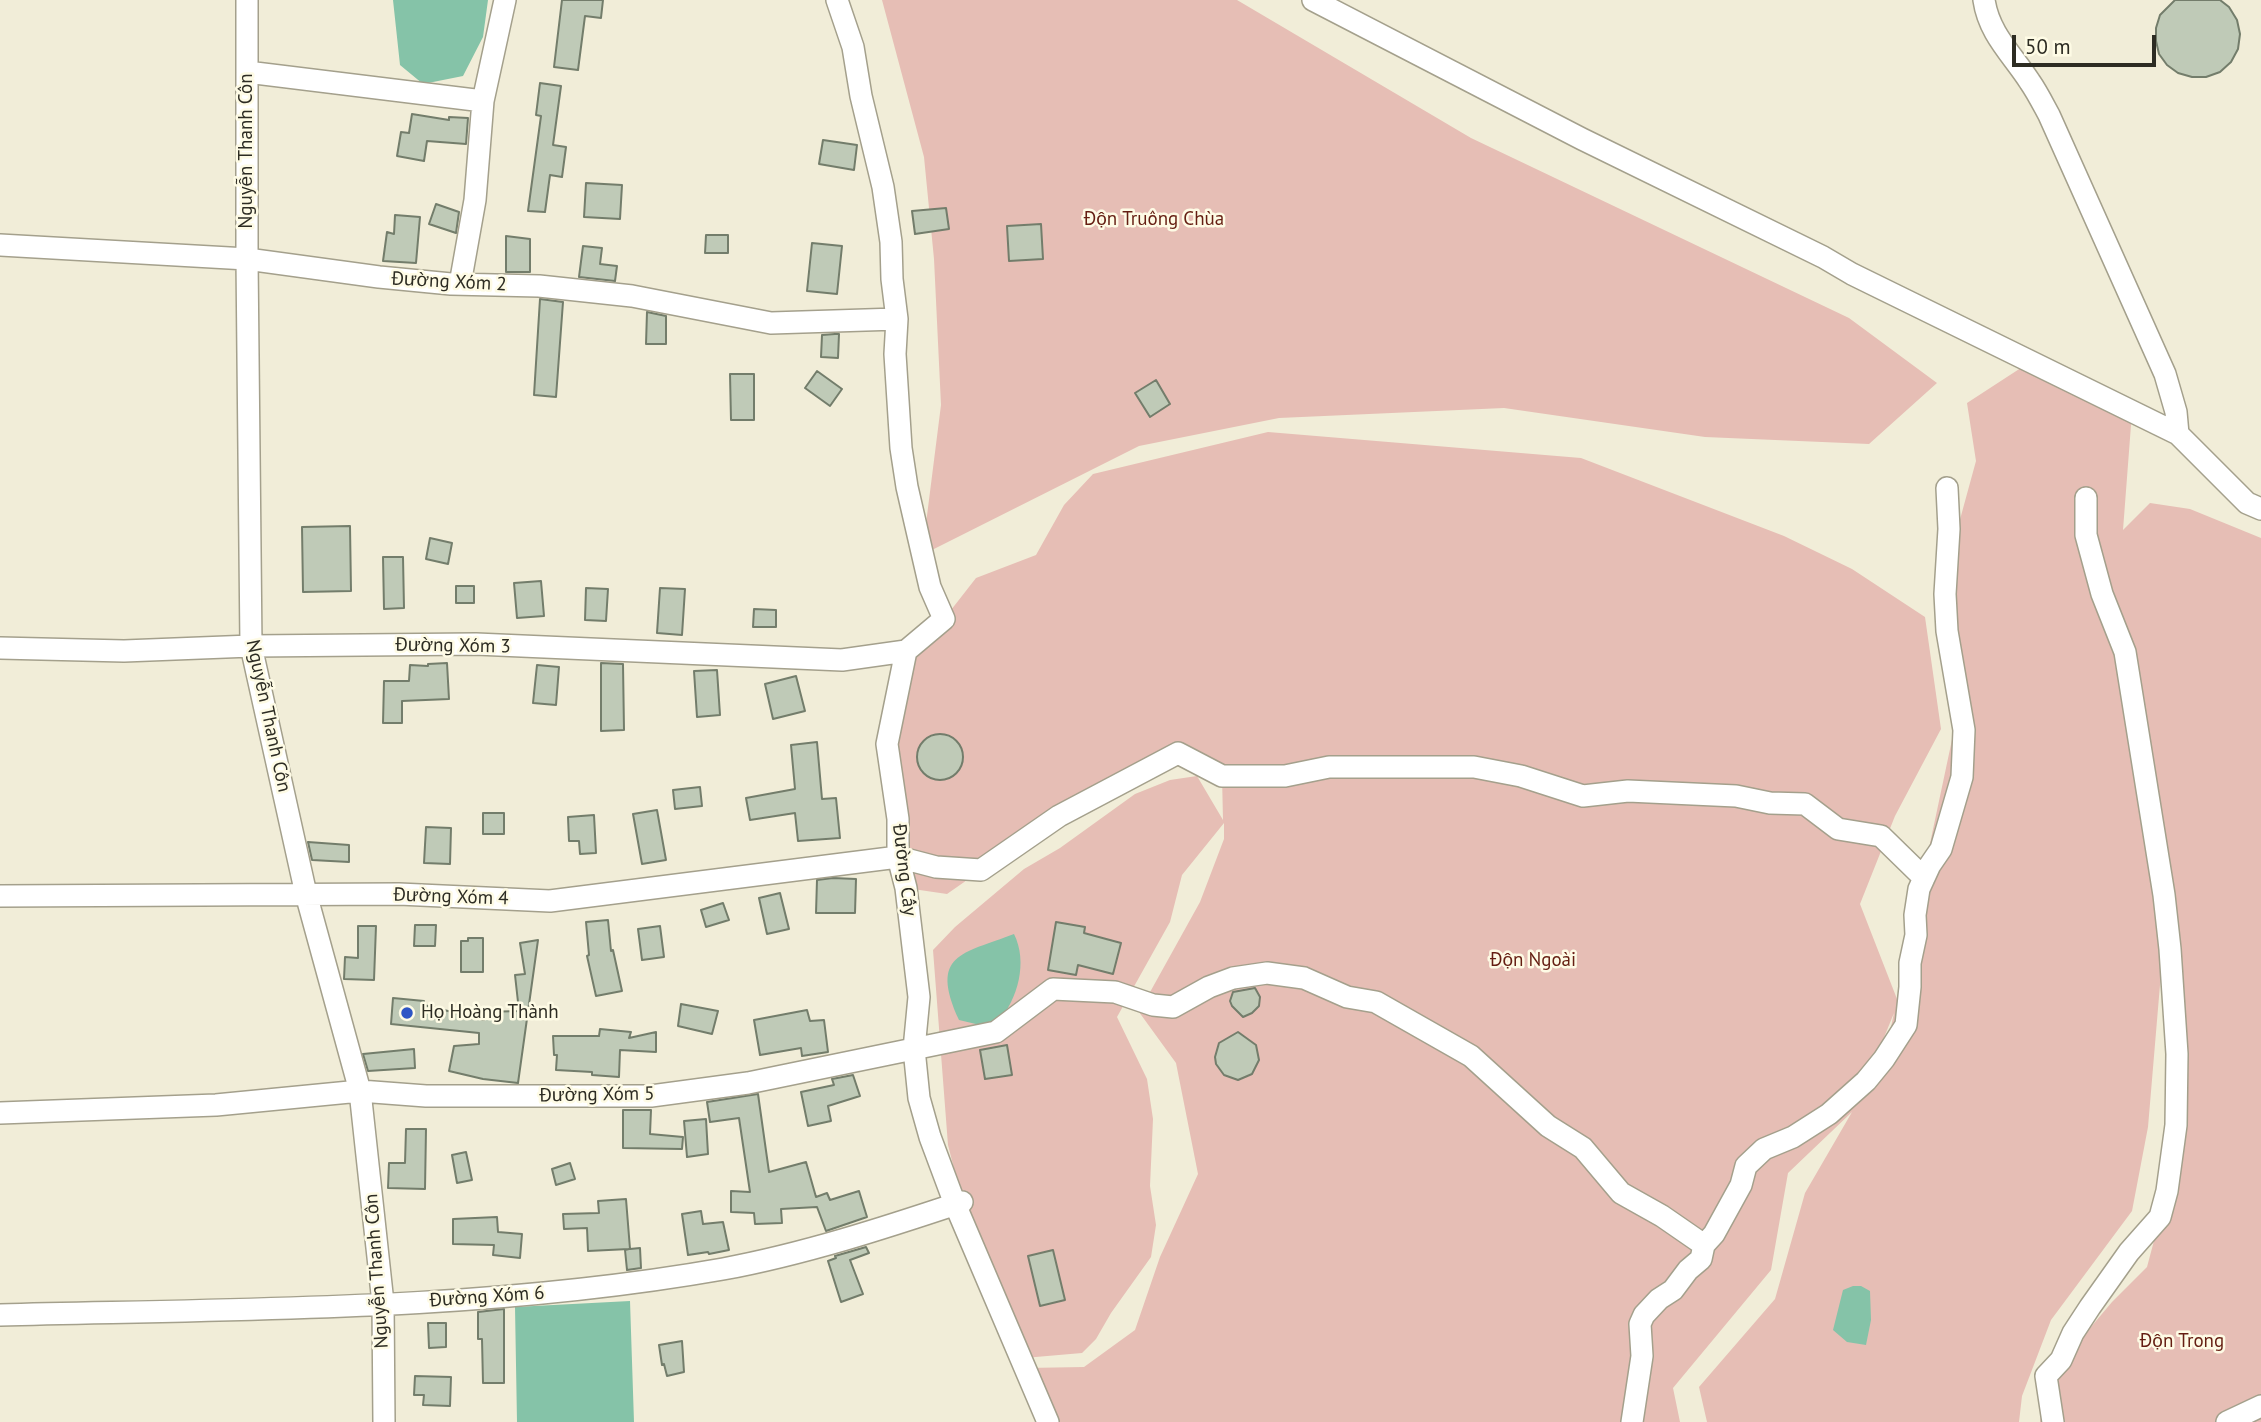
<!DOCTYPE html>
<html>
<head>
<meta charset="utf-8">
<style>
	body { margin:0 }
	#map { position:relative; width:2261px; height:1422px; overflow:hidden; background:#f1edd8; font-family:"PT Sans",sans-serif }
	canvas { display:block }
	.scale { position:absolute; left:2012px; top:35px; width:144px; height:32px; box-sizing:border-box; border:4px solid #2d2c23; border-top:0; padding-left:9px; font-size:21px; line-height:24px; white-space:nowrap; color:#2d2c23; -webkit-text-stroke:5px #fefbe5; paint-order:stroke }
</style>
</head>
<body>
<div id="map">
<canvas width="2261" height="1422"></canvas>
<div class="scale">50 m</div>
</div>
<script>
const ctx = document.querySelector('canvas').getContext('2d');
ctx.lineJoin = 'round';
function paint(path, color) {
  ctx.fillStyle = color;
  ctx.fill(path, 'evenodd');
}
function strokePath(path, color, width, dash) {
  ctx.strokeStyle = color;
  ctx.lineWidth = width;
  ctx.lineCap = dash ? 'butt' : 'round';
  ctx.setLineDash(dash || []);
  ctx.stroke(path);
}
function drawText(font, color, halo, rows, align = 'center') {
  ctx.font = font + ' "PT Sans",sans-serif';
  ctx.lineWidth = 5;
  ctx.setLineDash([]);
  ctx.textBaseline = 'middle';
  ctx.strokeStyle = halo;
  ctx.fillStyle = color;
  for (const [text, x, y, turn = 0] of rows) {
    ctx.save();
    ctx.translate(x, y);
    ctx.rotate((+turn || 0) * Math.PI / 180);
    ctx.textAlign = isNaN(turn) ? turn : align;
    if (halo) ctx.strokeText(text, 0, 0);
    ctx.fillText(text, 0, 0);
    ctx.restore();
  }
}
paint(new Path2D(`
	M882,0H1237L1471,138L1849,318L1937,383L1869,444L1705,437L1504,408L1279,418L1139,446L922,555L941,405L934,259L924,157Z
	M2030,362L2132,412L2123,530L2150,503L2190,509L2261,538V1422H2040L2046,1376L2085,1334L2112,1302L2147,1267L2171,1177L2166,914L2148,1127L2132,1211L2051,1320L2022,1396L2019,1422H1707L1699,1387L1775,1299L1805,1193L1852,1112L1788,1173L1771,1270L1673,1388L1680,1422H1046L1026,1368L1084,1367L1135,1330L1160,1257L1198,1174L1176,1063L1139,1012L1200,902L1224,839V823L1182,875L1170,922L1117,1017L1147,1079L1153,1119L1150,1186L1156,1225L1151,1257L1111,1313L1096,1339L1082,1353L1024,1358L975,1251L948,1145L933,950L955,927L1024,869L1060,848L1135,794L1170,780L1197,776L1223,820L1222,776L1178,753L1059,816L947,894L906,888L887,744L906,651L944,619L976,578L1036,555L1064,505L1093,474L1268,432L1581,458L1784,536L1852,569L1925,617L1941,729L1895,816L1860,904L1897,999L1960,702L1947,567L1976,461L1967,403ZM1894,1013L1884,1059L1856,1106Z`), '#e6beb5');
paint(new Path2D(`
	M393,0H488L483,37L463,76L423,84L400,65Z
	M1014,934C1028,962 1018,999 998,1022L980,1025L959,1020C929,954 962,954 1014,934Z
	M1853,1286H1861L1870,1291L1871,1320L1866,1345L1847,1342L1833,1330L1843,1290Z
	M630,1301L634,1422H517L515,1307Z`), '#85c3a8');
const building = new Path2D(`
	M562,0H603L601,18L585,16L578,70L554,67Z
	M2175,0H2220L2229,7L2237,20L2240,34L2238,49L2231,62L2220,72L2206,77H2192L2178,73L2167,65L2159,54L2156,41V28L2160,15Z
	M540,83L561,86L553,145L566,147L562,177L550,175L545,212L528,211L541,116L536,115Z
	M412,114L449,120V117L468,118L466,144L427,141L424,161L397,156L401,132L409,133Z
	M823,140L857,145L854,170L819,164Z
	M586,183L622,185L620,219L584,217Z
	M436,204L459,212L456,233L429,224Z
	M946,208L949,229L915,234L912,211Z
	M395,215L420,217L416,263L383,261L387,232L394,234Z
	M1041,224L1043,259L1009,261L1007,226Z
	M706,235H728V253H705Z
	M506,236L530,239V272H506Z
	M812,243L842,246L837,294L807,291Z
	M583,246L602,248L600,264L617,266L615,281L579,277Z
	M540,299L563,302L556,397L534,395Z
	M647,312L666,316V344H646Z
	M835,334H839L838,358L821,357L822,335Z
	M817,371L842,389L830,406L805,388Z
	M730,374H754V420H731Z
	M1156,380L1170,404L1150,417L1135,393Z
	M350,526L351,591L303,592L302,527Z
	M430,538L452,543L448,564L426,559Z
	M383,557H403L404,608L384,609Z
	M541,581L544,616L517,618L514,583Z
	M456,586H474V603H456Z
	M586,588L608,589L606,621L585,620Z
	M660,588L685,589L682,635L657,633Z
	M754,609L776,610V627H753Z
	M447,663L449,699L402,701V723H383L384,681H409L410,665L428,666V664Z
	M601,663L623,664L624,730L601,731Z
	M537,665L559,667L556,705L533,703Z
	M717,670L720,715L697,717L694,671Z
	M796,676L805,711L773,719L765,684Z
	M917 757a23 23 0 1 1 46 0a23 23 0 1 1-46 0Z
	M817,742L822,799L836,798L840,838L798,841L795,813L750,820L746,798L795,789L791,745Z
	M700,787L702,806L675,809L673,790Z
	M657,810L666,860L642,864L633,814Z
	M483,813H504V834H483Z
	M594,815L596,853L580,854L579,841H569L568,817Z
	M426,827L451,828L450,864L424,863Z
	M308,842L349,845V862L312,860Z
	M833,878L856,879L855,913H816L817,880Z
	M780,893L789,929L767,934L759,898Z
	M723,903L729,920L706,927L701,910Z
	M608,920L611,951L613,950L622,991L596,996L587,956L589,955L586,922Z
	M1056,922L1085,927L1084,933L1121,943L1113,974L1078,965L1076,975L1048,970Z
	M415,925H436L435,946H414Z
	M358,926H376L374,980L344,979L345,957L358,958Z
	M660,926L664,957L642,960L638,929Z
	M468,938H483V972H461V941H468Z
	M538,940L518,1083L483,1079L449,1071L454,1046L479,1044V1033L391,1024L393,998L424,1001V1005L484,1020V1012L519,1011L515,975L525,974L520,943Z
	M1255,988L1260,997L1259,1006L1252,1013L1243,1017L1232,1006L1230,1001L1233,992Z
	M681,1004L718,1011L712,1034L678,1026Z
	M807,1010L810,1021L824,1020L828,1052L802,1056L801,1048L760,1055L754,1020Z
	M600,1029L631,1032L629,1038L656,1032V1052L620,1050L619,1077L592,1075V1072L556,1070L557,1055H554L553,1036H599Z
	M1238,1032L1256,1045L1259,1060L1252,1074L1238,1080L1224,1075L1216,1064L1215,1057L1219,1043Z
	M1007,1045L1012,1075L985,1079L980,1050Z
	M414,1049L415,1068L368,1071L363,1054Z
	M853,1075L860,1096L828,1106L831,1121L808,1126L801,1092L834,1085L832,1079Z
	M758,1094L769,1172L806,1162L816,1197L827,1193L830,1200L859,1191L867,1217L826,1231L817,1207L781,1209L782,1223L755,1224L754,1213L731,1212V1191L750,1192L739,1118L710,1122L707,1102Z
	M623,1110H651L650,1134L683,1137L682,1149L623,1148Z
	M706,1119L708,1154L687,1157L684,1121Z
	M406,1129H426L425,1189L388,1188L389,1163H405Z
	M466,1152L472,1180L457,1183L452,1155Z
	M570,1163L575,1179L556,1185L552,1169Z
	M626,1199L630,1249L640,1248L641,1268L627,1270L625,1250L629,1249L588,1251L587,1228L564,1229L563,1214L599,1213L598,1201Z
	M701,1211L703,1224L723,1222L729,1250L709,1254L708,1252L688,1255L682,1214Z
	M497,1217L498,1232L522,1234L520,1258L493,1255L494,1245L453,1244V1219Z
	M866,1247L869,1253L850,1260L863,1294L841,1302L828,1261L836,1258L835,1256Z
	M1053,1250L1065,1300L1040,1306L1028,1256Z
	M504,1309V1383H483L482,1339H478V1312Z
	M428,1323H446V1347L429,1348Z
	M682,1341L684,1372L667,1376L664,1364L662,1365L659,1345Z
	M415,1376L451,1377L450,1406L423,1405L424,1395H414Z`);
paint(building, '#bfcab7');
strokePath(building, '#737d6b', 2);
const minor = new Path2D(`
	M247,0V259L251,646L306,894L360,1091L383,1303L384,1422
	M837,0L853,47L861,96L883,187L891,242L892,279L897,319L895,354L901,448L907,487L930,587L944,619L906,651L887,744L898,819V857L906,888L919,997L914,1049L919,1098L930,1137L955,1204L1048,1422
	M1313,0L1582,139L1823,257L1852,274L2178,434L2247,503L2261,509
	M1984,0C1989,34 2012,54 2030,82C2037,92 2043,104 2049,115L2165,374L2176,412L2178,434
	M247,72L483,101
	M0,245L247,259L379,277L451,284L539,286L632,296L771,323L897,319
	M460,284L475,200L483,101L505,0
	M0,648L124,651L251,646L476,644L842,660L906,651
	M0,896L399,894L550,901L898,857L936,867L981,870L1059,816L1178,753L1222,776H1285L1329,767H1474L1521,776L1583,796L1628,791L1736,796L1770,803L1805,804L1838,829L1881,836L1924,878
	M0,1113L216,1105L360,1091L426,1096H651L748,1083L996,1032L1053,989L1115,992L1153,1005L1173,1007L1209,987L1233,978L1267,973L1304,978L1347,997L1376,1002L1471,1056L1548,1126L1583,1148L1621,1193L1662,1216L1704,1245
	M0,1315C241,1309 485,1311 723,1269C804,1254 884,1228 962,1202
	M1632,1422L1642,1356L1640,1324L1644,1315L1659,1299L1673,1290L1688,1270L1701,1259L1704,1245L1714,1234L1741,1185L1746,1166L1764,1149L1793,1137L1829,1114L1866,1081L1884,1059L1906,1025L1910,987V963L1916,935L1915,915L1919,889L1930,865L1941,849L1962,777L1964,730L1947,631L1945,594L1949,529L1947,488
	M2053,1422L2046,1376L2061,1360L2073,1333L2090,1307L2129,1252L2160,1217L2167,1191L2176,1125L2177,1054L2170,949L2164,895L2125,652L2102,594L2086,535V498
	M2227,1422L2261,1406`);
strokePath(minor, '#a4a08c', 24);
strokePath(minor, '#fff', 21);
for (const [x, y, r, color] of [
	[407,1013,7,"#2e55c5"]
]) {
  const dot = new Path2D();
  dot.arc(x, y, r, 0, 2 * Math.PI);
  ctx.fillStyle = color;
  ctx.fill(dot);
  strokePath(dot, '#fefbe5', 2.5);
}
drawText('19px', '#2d2c23', '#fefbe5', [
	["Nguyễn Thanh Côn",247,151,-90],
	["Đường Xóm 2",449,282,3],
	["Đường Xóm 3",453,646,1],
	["Nguyễn Thanh Côn",268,716,78],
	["Đường Cấy",904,870,83],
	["Đường Xóm 4",451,897,2],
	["Đường Xóm 5",597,1095,-1],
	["Nguyễn Thanh Côn",377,1271,-94],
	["Đường Xóm 6",487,1297,-4]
]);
drawText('19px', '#651e12', '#fefbe5', [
	["Độn Truông Chùa",1154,220],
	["Độn Ngoài",1533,961],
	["Độn Trong",2182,1342]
]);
drawText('19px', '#2d2c23', '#fefbe5', [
	["Họ Hoàng Thành",421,1013]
], 'left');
</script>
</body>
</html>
